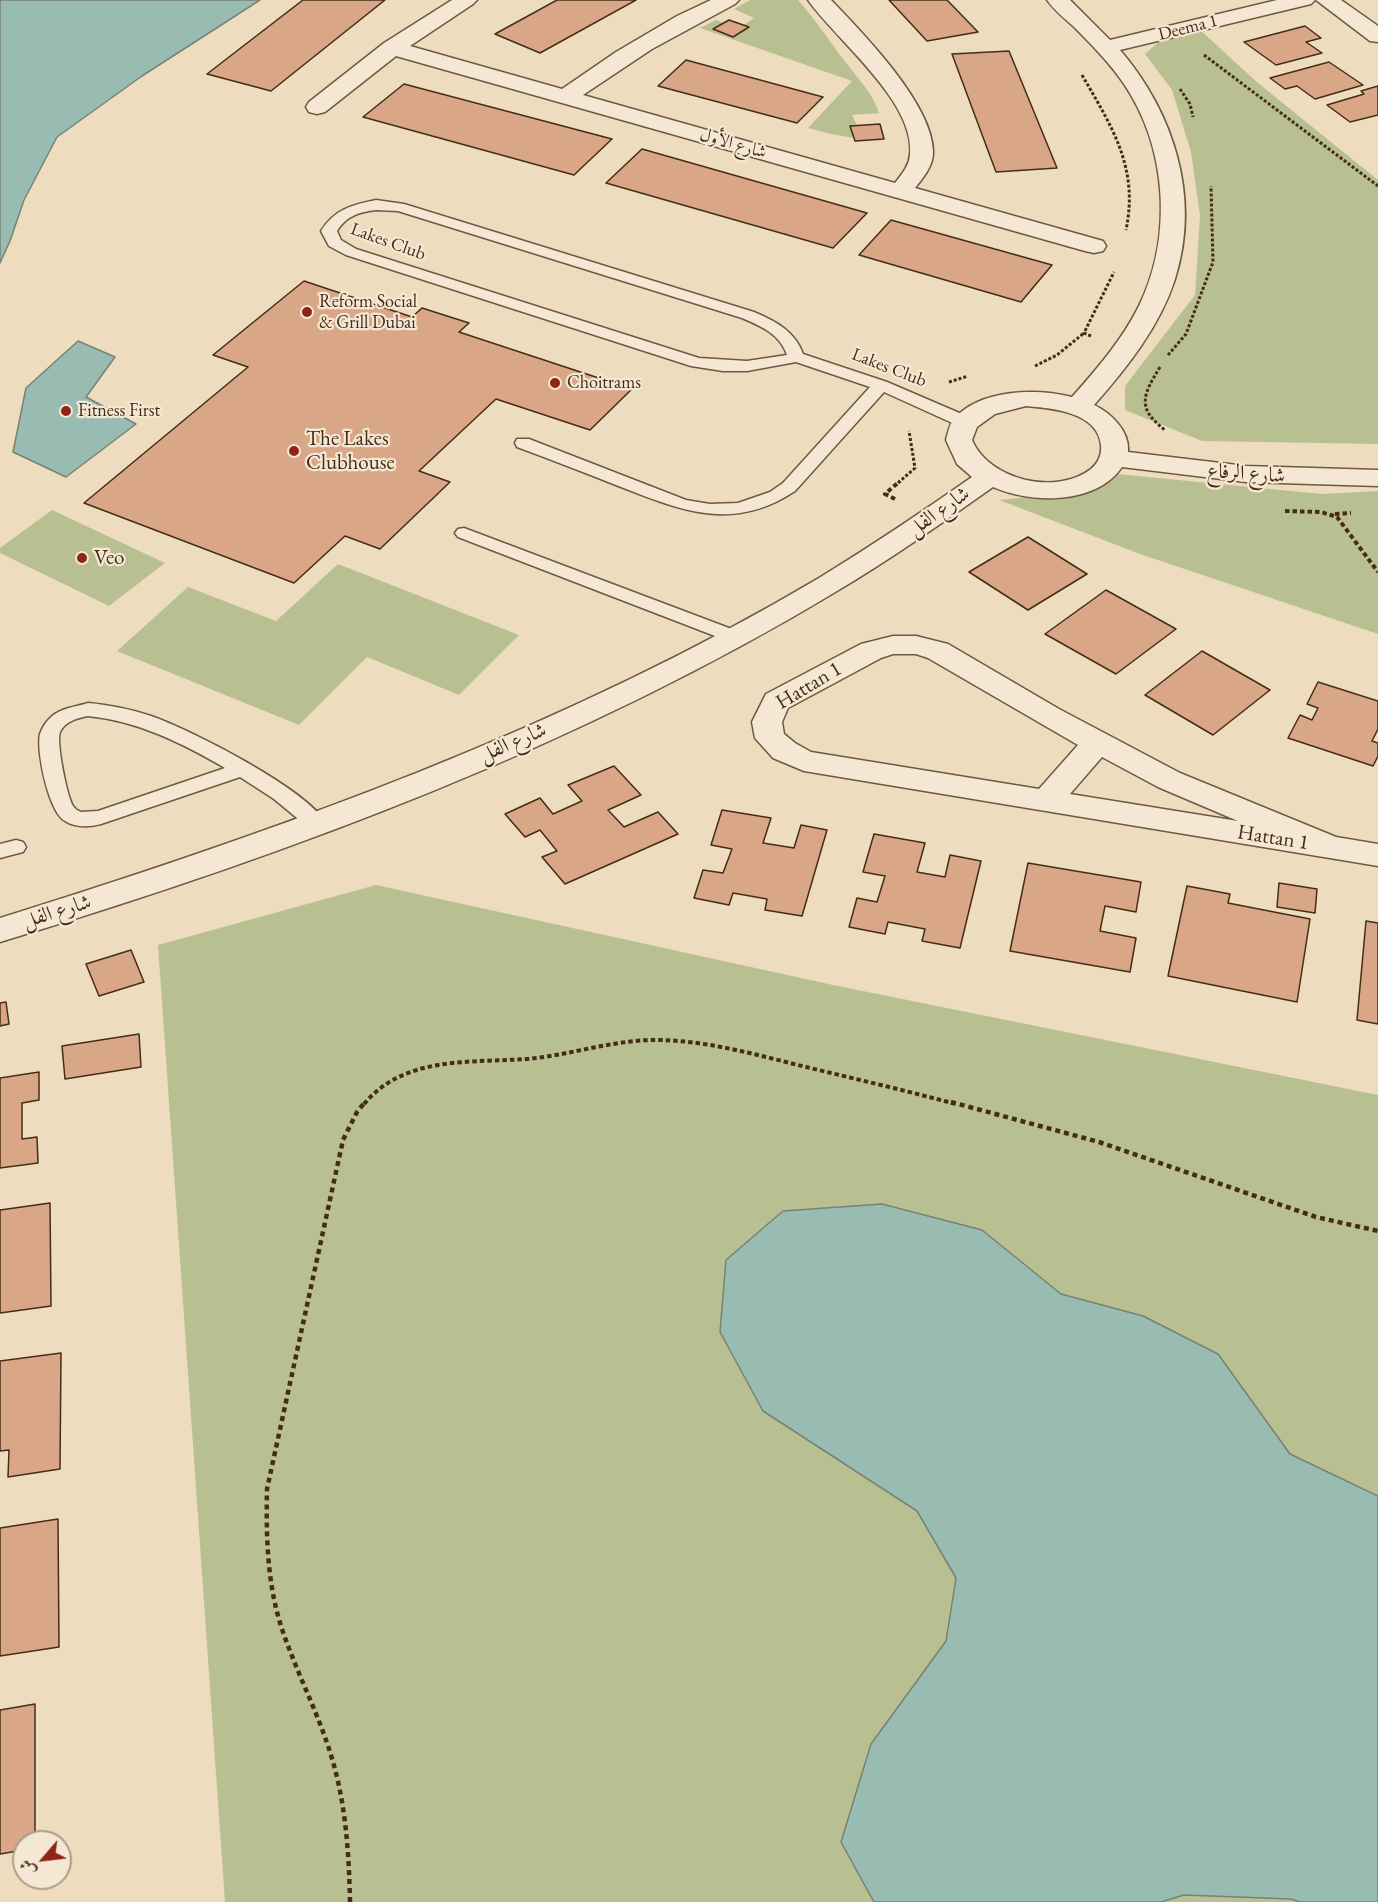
<!DOCTYPE html>
<html>
<head>
<meta charset="utf-8">
<style>
	body { margin:0 }
	#map { position:relative; width:1378px; height:1902px; overflow:hidden; background:#eedcbe; font-family:"EB Garamond",Amiri,serif }
	canvas { display:block }
	.north { position:absolute; left:12px; top:1830px; width:60px; height:60px; box-sizing:border-box; background:#f4e8d5; border:2px solid #ae9d89; border-radius:50%; rotate:242deg; font-size:16px; font-weight:700; line-height:24px; text-align:center; color:#452c16 }
	.north::after { content:''; display:block; margin:auto; width:21px; height:27px; background:#8f2418; clip-path:polygon(50% 0,100% 100%,50% 72%,0 100%) }
</style>
</head>
<body>
<div id="map">
<canvas width="1378" height="1902"></canvas>
<div class="north">ش</div>
</div>
<script>
const ctx = document.querySelector('canvas').getContext('2d');
ctx.lineJoin = 'round';
function paint(path, color) {
  ctx.fillStyle = color;
  ctx.fill(path, 'evenodd');
}
function strokePath(path, color, width, dash) {
  ctx.strokeStyle = color;
  ctx.lineWidth = width;
  ctx.lineCap = dash ? 'butt' : 'round';
  ctx.setLineDash(dash || []);
  ctx.stroke(path);
}
function drawText(font, color, halo, rows, align = 'center') {
  ctx.font = font + ' "EB Garamond",Amiri,serif';
  ctx.lineWidth = 4.5;
  ctx.setLineDash([]);
  ctx.textBaseline = 'middle';
  ctx.strokeStyle = halo;
  ctx.fillStyle = color;
  for (const [text, x, y, turn = 0] of rows) {
    ctx.save();
    ctx.translate(x, y);
    ctx.rotate((+turn || 0) * Math.PI / 180);
    ctx.textAlign = isNaN(turn) ? turn : align;
    if (halo) ctx.strokeText(text, 0, 0);
    ctx.fillText(text, 0, 0);
    ctx.restore();
  }
}
paint(new Path2D(`
	M750,0H798C815,19 828,39 843,59C857,78 872,91 879,113L852,115L861,134H887C859,143 835,135 808,128L852,81L700,28L716,20L738,29L754,18L734,9Z
	M1199,29L1258,83L1378,180V444L1202,441L1125,410V386L1195,295L1200,216L1191,152L1172,90L1145,54L1162,39Z
	M1117,474L1322,494L1378,491V634L1140,554L999,500L1080,492Z
	M52,510L165,563L109,606L0,553V548Z
	M338,564L519,635L459,695L367,657L299,725L117,651L188,587L276,621Z
	M376,885L833,985L1378,1095V1902H225L158,945Z`), '#b8c092');
const water = new Path2D(`
	M0,0H260L142,76L57,137L24,200L10,241L0,263Z
	M78,341L115,357L86,397L136,424L66,477L13,452L26,388Z
	M882,1204L982,1230L1061,1294L1143,1316L1218,1354L1290,1454L1378,1496V1902H1300L1291,1899L1184,1895L1161,1902H874L841,1842L871,1744L946,1641L956,1578L917,1511L763,1411L720,1332L726,1260L783,1211Z`);
paint(water, '#99bcb2');
strokePath(water, '#778274', 1.5);
const building = new Path2D(`
	M303,0H385L271,91L207,74Z
	M557,0H636L540,53L495,34Z
	M889,0H947L978,32L927,41Z
	M729,20L749,27L733,37L713,29Z
	M1305,26L1321,38L1306,42L1322,53L1276,65L1244,42Z
	M1009,51L1057,168L996,172L952,54Z
	M686,60L823,97L797,123L658,86Z
	M1329,62L1363,85L1315,99L1297,86L1285,89L1270,78Z
	M404,84L612,139L574,175L363,117Z
	M1378,86V115L1350,122L1327,105L1364,94L1361,91Z
	M880,124L884,139L855,141L850,126Z
	M642,149L867,213L833,248L606,183Z
	M891,220L1052,265L1021,302L859,255Z
	M304,281L412,317L422,308L469,323L459,332L632,389L590,430L496,399L419,471L450,482L380,549L345,536L294,583L84,503L248,367L213,355Z
	M1028,537L1087,574L1028,610L969,572Z
	M1106,590L1176,629L1116,674L1045,634Z
	M1202,651L1270,690L1213,735L1145,695Z
	M1318,682L1378,701V729L1372,741L1378,743V756L1373,766L1288,738L1300,715L1312,720L1318,708L1307,704Z
	M614,766L641,795L608,810L624,827L658,812L678,834L565,884L542,857L557,851L540,830L525,837L505,814L540,798L553,814L582,801L568,785Z
	M722,810L771,818L763,843L794,848L801,825L827,830L802,916L765,910L767,899L733,893L729,905L694,898L703,870L723,873L732,849L711,845Z
	M874,834L925,843L917,872L945,877L950,855L981,861L960,948L922,941L925,929L888,922L885,934L849,927L857,898L877,902L885,876L863,872Z
	M1028,863L1141,882L1136,912L1105,906L1100,931L1136,938L1130,972L1010,951Z
	M1279,883L1317,889L1315,913L1277,907Z
	M1187,886L1230,894L1228,903L1310,919L1297,1002L1168,976Z
	M1366,921L1378,923V1024L1357,1020Z
	M131,950L144,982L99,996L86,964Z
	M6,1002L9,1024L0,1026V1003Z
	M139,1034L141,1067L65,1079L62,1046Z
	M39,1072V1100L22,1103V1139L37,1137L38,1163L0,1168V1078Z
	M50,1203L51,1306L0,1313V1210Z
	M61,1353L60,1469L8,1477L9,1450L0,1451V1361Z
	M58,1519L59,1647L0,1656V1528Z
	M35,1704V1842H24V1850L0,1854V1710Z`);
paint(building, '#d9a688');
strokePath(building, '#452c16', 1.5);
const lane = new Path2D(`
	M376,200L404,204L754,312C775,321 795,331 803,354L887,382L971,418L973,422L965,427L959,426L884,392L795,491C732,533 680,510 616,485C583,472 550,459 517,447L515,443L517,439H529L686,500L710,504L738,503L770,492L783,483L870,387L796,362L747,371H723L691,366L346,255L329,246L321,231C335,209 352,205 376,200ZM376,210L398,211L742,318C761,326 780,334 787,355L747,361L699,358L356,249L341,240L337,231C346,216 359,212 376,210Z
	M464,528L742,633L744,637L742,641H728L458,537L455,533L458,529Z
	M88,703C110,705 130,709 151,716C191,730 305,788 326,823L323,828L316,830L309,828L274,799L240,777L101,824C89,827 76,828 65,821C49,812 36,752 40,734C42,728 46,722 50,718C60,708 75,707 88,703ZM88,716C138,721 182,743 225,768L98,811L81,812C78,811 75,809 73,806C67,796 56,743 60,732C65,721 78,718 88,716Z
	M16,840L23,842L26,847L23,852L0,858V844Z`);
const street = new Path2D(`
	M452,0H477L473,4L410,46L562,89L616,52L677,16L711,0H739L735,4L652,49L583,95L895,183C902,174 909,166 910,155C916,102 836,40 808,0H831C863,33 932,104 933,151C934,165 923,178 915,188L1103,241L1106,246L1103,251L1094,253L1085,251L396,56L325,112L317,114L309,112L306,107L309,102L384,43Z
	M1047,0H1070L1110,40L1277,0H1315L1311,4L1120,50C1174,113 1201,198 1175,279C1160,326 1127,368 1094,405C1111,413 1130,431 1128,452L1246,466L1378,470V486L1246,482L1122,467C1096,505 1031,504 993,487C942,523 891,559 837,591C578,747 288,855 0,942V918C282,830 564,729 819,578C871,546 922,512 972,477L957,464L946,440C948,433 949,424 955,418C981,389 1037,388 1072,397C1097,369 1122,340 1139,306C1173,236 1167,148 1124,84C1110,63 1091,44 1073,26C1064,18 1054,10 1047,0ZM1026,406C1051,408 1098,412 1101,445C1102,455 1098,463 1091,469C1056,496 989,480 972,440L977,427L995,414Z
	M1316,0H1341L1378,26V42L1370,41Z
	M893,636H916L948,644L1059,709L1180,773L1336,837L1378,844V866L804,771L773,758L755,738L752,722L766,694L861,644ZM893,654H916L928,658L1078,745L1039,789L811,752L795,743L784,734L782,722L788,708L881,658ZM1102,757L1158,787L1238,821L1070,794Z`);
strokePath(lane, '#6f5840', 3);
strokePath(street, '#6f5840', 3);
strokePath(new Path2D(`
	M1204,55L1378,186
	M1082,75C1112,127 1139,168 1126,230
	M1180,89L1190,104L1193,117
	M1091,336L1084,333L1114,272
	M1168,355L1186,334L1213,262L1211,186
	M1035,366L1057,355L1084,333
	M1160,367C1143,395 1136,408 1165,430
	M949,382L968,376
	M898,483L915,468L909,431`), '#452c16', 3, [3, 2]);
strokePath(new Path2D(`
	M895,499L885,494L900,481
	M1285,511L1321,512L1337,517L1378,572
	M1335,514L1351,513
	M364,1104C404,1056 468,1063 525,1059C568,1056 611,1040 655,1040C706,1040 757,1055 806,1067C856,1079 907,1091 956,1104`), '#452c16', 4, [4.5, 3]);
strokePath(new Path2D(`
	M951,1102L1099,1142L1316,1217L1378,1231
	M350,1902C349,1855 346,1807 333,1762C320,1716 297,1674 282,1629C267,1584 266,1536 267,1489L343,1140L357,1112L365,1102`), '#452c16', 4.5, [5, 4]);
paint(lane, '#f4e8d5');
paint(street, '#f4e8d5');
for (const [x, y, r, color] of [
	[307,312,6,"#8f2418"],
	[555,383,6,"#8f2418"],
	[66,411,6,"#8f2418"],
	[294,451,6,"#8f2418"],
	[82,558,6,"#8f2418"]
]) {
  const dot = new Path2D();
  dot.arc(x, y, r, 0, 2 * Math.PI);
  ctx.fillStyle = color;
  ctx.fill(dot);
  strokePath(dot, '#f4e8d5', 2);
}
drawText('18px', '#452c16', '#f4e8d5', [
	["Deema 1",1188,28,-14],
	["شارع الأول",733,144,16],
	["Lakes Club",388,242,20],
	["Lakes Club",889,368,21]
]);
drawText('18px', '#452c16', '#f4e8d5', [
	["Reform Social",319,302],
	["& Grill Dubai",319,323],
	["Choitrams",567,383],
	["Fitness First",78,411]
], 'left');
drawText('21px', '#452c16', '#f4e8d5', [
	["The Lakes",306,439],
	["Clubhouse",306,463],
	["Veo",94,558]
], 'left');
drawText('21px', '#452c16', '#f4e8d5', [
	["شارع الرفاع",1246,474,4],
	["شارع الفل",939,512,-35],
	["Hattan 1",809,686,-31],
	["شارع الفل",513,743,-23],
	["Hattan 1",1273,838,9],
	["شارع الفل",57,912,-17]
]);
</script>
</body>
</html>
